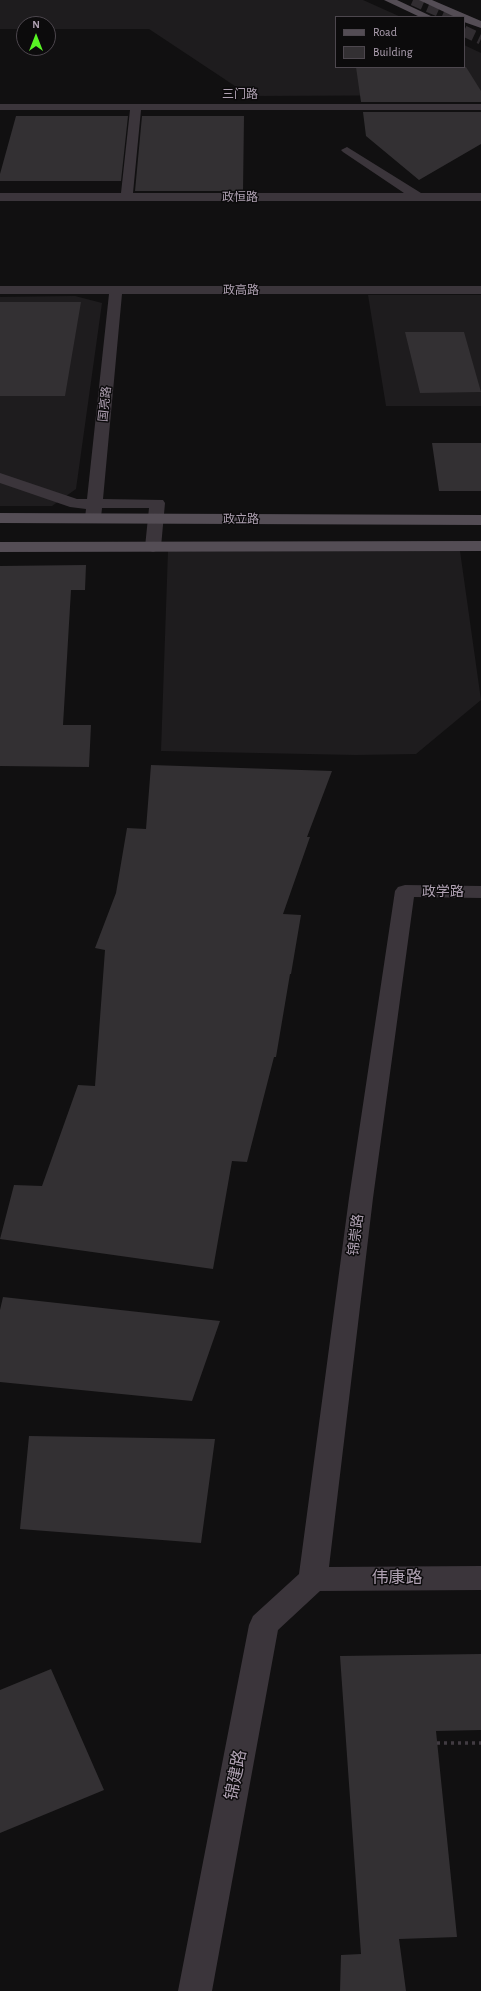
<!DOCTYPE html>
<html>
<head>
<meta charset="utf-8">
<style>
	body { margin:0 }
	#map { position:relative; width:481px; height:1991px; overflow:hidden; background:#111011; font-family:"Alegreya Sans",sans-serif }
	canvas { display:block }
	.legend { position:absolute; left:335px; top:16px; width:130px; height:52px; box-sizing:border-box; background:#0c0b0c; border:1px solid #4d474e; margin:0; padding:5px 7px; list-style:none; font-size:12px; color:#afa1b2 }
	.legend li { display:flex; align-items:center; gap:8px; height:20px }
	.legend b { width:20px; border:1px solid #4d474e }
	.north { position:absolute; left:16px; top:16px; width:40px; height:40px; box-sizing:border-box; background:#0c0b0c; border:1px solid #4d474e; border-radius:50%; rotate:0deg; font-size:11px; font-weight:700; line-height:16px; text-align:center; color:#afa1b2 }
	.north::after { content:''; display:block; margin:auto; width:14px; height:18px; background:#58f524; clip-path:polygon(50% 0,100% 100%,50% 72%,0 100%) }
</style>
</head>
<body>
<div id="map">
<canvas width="481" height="1991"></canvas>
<ul class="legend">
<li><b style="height:5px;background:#544d55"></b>Road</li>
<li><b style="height:11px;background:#333033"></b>Building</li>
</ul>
<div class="north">N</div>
</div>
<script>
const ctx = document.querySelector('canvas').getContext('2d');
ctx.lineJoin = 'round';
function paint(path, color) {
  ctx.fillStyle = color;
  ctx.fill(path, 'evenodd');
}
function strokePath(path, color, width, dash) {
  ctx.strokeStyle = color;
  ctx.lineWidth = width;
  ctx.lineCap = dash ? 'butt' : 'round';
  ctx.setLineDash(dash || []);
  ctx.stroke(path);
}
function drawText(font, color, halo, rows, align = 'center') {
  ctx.font = font + ' "Alegreya Sans","Noto Sans SC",sans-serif';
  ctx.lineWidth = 3;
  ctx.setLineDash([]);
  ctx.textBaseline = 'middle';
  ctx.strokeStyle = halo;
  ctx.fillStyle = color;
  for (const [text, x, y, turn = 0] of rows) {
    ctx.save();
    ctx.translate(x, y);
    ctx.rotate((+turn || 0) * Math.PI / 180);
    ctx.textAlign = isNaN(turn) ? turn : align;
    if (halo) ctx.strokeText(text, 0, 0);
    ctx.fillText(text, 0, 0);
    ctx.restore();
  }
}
paint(new Path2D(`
	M0,0H363L401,17H336V67H464V45L481,53V95L250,96L149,29H48V24H24V29H0Z
	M368,295H481V406H386Z
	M75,296L102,303L76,489L52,506H0V297Z
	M168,551H460L481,700L416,754L356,755L161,751Z`), '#1e1c1e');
paint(new Path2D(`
	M356,67H466L481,91V102H361Z
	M363,112H481V144L419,180L366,136Z
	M16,116H128L121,181H0V174Z
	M142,116H244L243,191H135Z
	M0,302H81L65,396H0Z
	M405,332H464L481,392L420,393Z
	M432,443H481V491H439Z
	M86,565L85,590H71L63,725H91L89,767L0,766V566Z
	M151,765L332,771L307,837H310L283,914L301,915L291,974H290L276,1057H274L247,1162L232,1161L213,1269L0,1239L14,1185L42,1186L78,1085L95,1086L105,950L95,948L116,893L127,828L146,829Z
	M3,1297L220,1321L192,1401L0,1382V1310Z
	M29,1436L215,1439L201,1543L20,1529Z
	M481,1654V1730L436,1731L457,1937L399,1939L406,1991H340L341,1955L361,1954L340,1656Z
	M51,1669L104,1790L0,1833V1690Z`), '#333033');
strokePath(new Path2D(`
	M413,0L452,17
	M464,31L481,39`), '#312d31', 11, [11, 5.5]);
strokePath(new Path2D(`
	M437,1743H481`), '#413b42', 3.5, [3, 4]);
paint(new Path2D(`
	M0,104H481V110H141L133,193H404L343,152L341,150L347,147L421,193H481V201H0V193H121L130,110H0Z
	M0,286H481V294H122L103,499L163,500L165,503L161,547L159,550L153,552L147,550L145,547L149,508H102L101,518L99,521L93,523L87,521L85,518L86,509L70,507L0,483V473L77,499H87L109,294H0Z
	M405,885L481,886V898L414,897L373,1198L329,1567L481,1566V1590L320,1591L278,1630L212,1991H178L249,1625L253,1616L299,1574L349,1198L395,891L398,887Z`), '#3b353b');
paint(new Path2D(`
	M384,0H397L433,17H420Z
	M419,0H432L481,21V28L464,22V17H455Z
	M0,513L481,515V525L0,523Z
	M481,541V551L0,552V542Z`), '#544d55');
drawText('12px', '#afa1b2', '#0c0b0c', [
	["三门路",240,94],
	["政恒路",240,197],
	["政高路",241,290],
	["国亮路",105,404,-84],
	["政立路",241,519]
]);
drawText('14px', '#afa1b2', '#0c0b0c', [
	["政学路",443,892],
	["锦崇路",356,1235,-83]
]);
drawText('17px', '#afa1b2', '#0c0b0c', [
	["伟康路",397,1578],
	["锦建路",236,1775,-79]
]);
</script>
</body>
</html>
